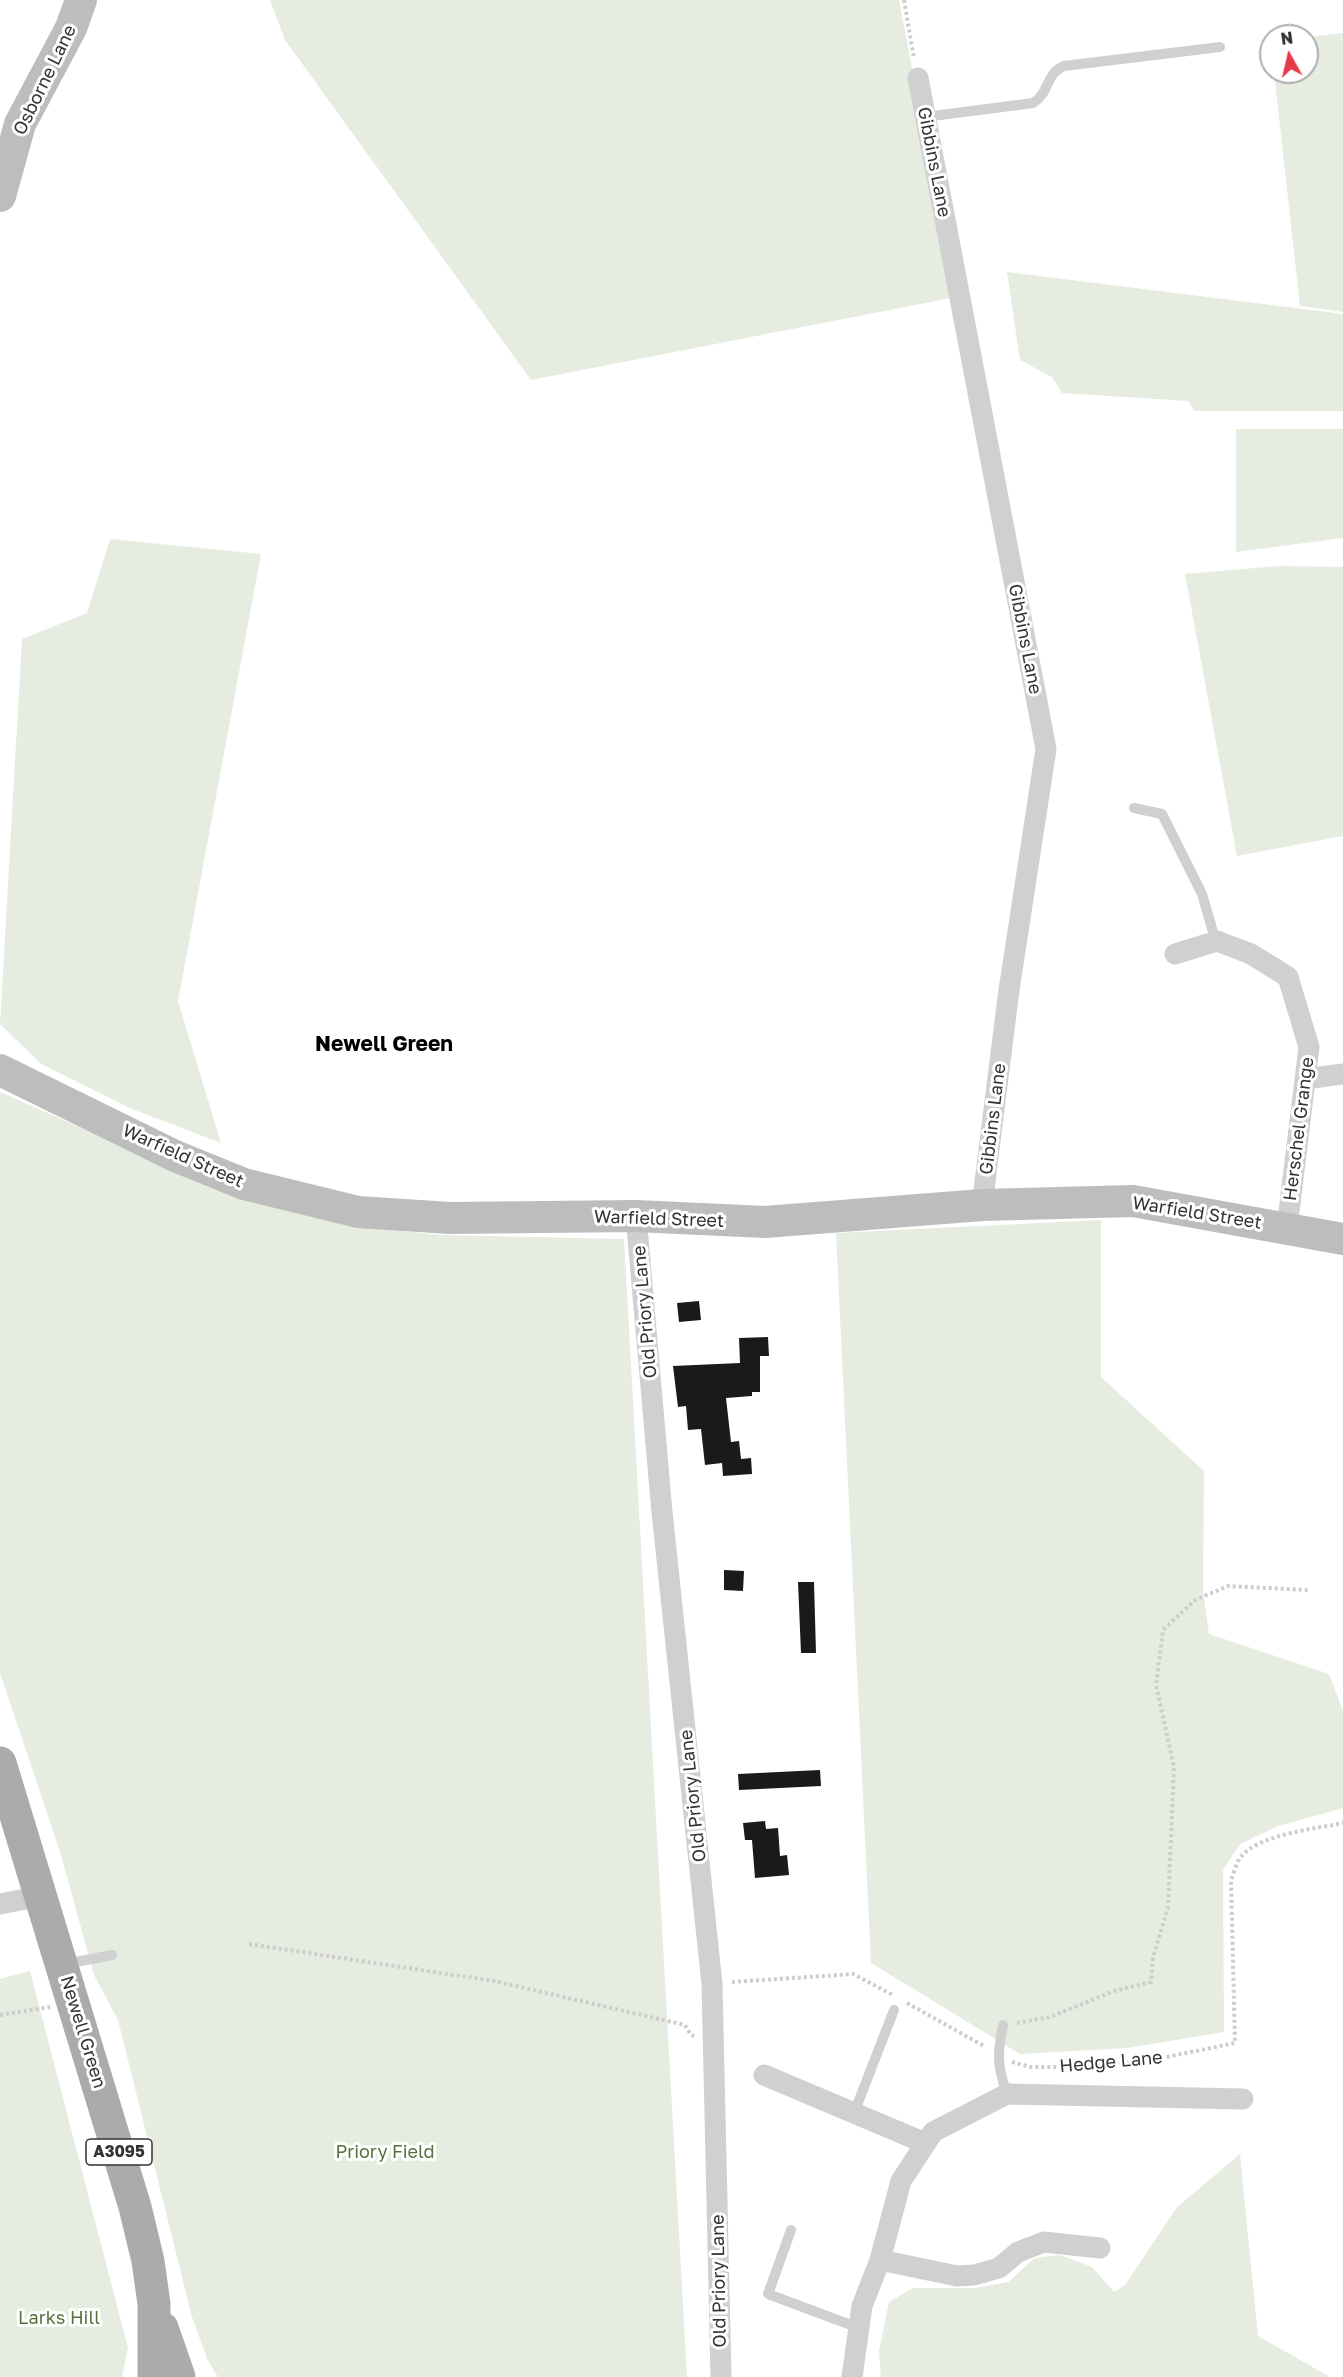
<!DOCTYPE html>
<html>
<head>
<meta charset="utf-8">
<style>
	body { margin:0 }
	#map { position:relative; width:1343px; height:2377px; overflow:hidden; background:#fff; font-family:"Golos Text",sans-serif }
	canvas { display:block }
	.north { position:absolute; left:1259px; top:24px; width:60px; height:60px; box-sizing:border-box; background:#fff; border:2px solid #adadad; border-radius:50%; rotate:352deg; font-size:16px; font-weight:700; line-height:24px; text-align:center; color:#333 }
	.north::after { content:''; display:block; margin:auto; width:21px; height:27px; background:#e63946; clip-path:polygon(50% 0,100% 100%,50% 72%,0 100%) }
</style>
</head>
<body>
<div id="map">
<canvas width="1343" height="2377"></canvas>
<div class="north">N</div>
</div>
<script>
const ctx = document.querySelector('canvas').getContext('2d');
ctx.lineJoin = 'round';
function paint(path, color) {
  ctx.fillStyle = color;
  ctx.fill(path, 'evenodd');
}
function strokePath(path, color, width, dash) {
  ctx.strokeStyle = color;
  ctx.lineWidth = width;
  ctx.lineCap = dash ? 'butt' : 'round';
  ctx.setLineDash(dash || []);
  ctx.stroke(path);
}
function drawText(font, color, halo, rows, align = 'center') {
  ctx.font = font + ' "Golos Text",sans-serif';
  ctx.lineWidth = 6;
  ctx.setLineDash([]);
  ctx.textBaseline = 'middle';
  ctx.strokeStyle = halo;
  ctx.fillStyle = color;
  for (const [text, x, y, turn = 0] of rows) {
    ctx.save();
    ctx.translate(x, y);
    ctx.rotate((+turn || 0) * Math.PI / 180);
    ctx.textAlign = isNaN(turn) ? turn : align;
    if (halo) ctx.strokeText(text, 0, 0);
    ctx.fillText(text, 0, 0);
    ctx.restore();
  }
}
paint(new Path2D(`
	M270,0H899L956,297L531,380L285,40Z
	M1343,33V312L1300,306L1274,72H1307V37Z
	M1007,272L1343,314V411H1194L1188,401L1062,393L1052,377L1020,360Z
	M1236,429H1343V538L1236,552Z
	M110,539L261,554L178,1001L221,1143L132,1109L41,1064L0,1024L22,639L87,613Z
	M1279,566L1343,567V836L1237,856L1185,574Z
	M0,1092L238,1197L348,1226L443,1235L624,1239L687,2377H218L208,2361L192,2317L118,2020L94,1975L61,1855L0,1673Z
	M1101,1220V1377L1204,1471L1203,1590L1209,1634L1329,1674L1343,1711V1808L1278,1826L1240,1844L1223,1870L1224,2032L1127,2048L1020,2054L871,1963L836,1233Z
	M30,1971L128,2348L122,2377H0V1979Z
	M1240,2154L1258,2336L1330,2377H881L879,2351L889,2302L913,2288H975L1008,2282L1035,2258L1060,2255L1092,2267L1114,2292L1125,2285L1177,2207Z`), '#e6ecdf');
paint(new Path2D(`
	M699,1301L701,1320L679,1322L677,1303Z
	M768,1337L769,1356H760V1392H752V1396L726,1398L731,1442L739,1441L741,1459L751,1458L752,1474L723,1476L722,1463L705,1465L701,1429L688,1430L686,1406L678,1407L673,1366L740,1363L739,1338Z
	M724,1570L744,1571L743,1591L724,1590Z
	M798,1582H814L816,1653H801Z
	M820,1770L821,1786L739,1790L738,1774Z
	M765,1821L766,1829L778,1828L780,1856L787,1855L789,1875L755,1878L752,1840H745L743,1823Z`), '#1a1a1a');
strokePath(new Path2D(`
	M904,0L914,59
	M249,1944L494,1981L685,2025L691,2035L694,2036
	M732,1982L853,1974L893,1995
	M907,2003L984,2046
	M0,2015L50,2007
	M1017,2023L1050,2017L1114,1991L1151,1982L1153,1957L1168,1908L1174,1767L1156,1685L1163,1630L1195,1600L1228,1586L1308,1590
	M1012,2062L1030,2067H1054L1147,2061L1235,2043L1231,1880C1234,1873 1236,1864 1240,1858C1258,1834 1315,1829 1343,1823`), '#cdcdcd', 4, [3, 3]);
strokePath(new Path2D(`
	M925,117L1033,103C1049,94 1046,73 1064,66L1220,47
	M1134,808L1162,814L1202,894L1216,942
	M65,1964L112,1955
	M1003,2025C997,2054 997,2065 1007,2094
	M854,2113L894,2010
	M791,2230L768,2294L859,2328`), '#d0d0d0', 10);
strokePath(new Path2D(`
	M918,78L1046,749L1009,990L982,1205
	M1175,954L1217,941L1251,954L1288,977L1309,1047L1287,1228
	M1306,1079L1343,1074
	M636,1216L662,1512L712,1984L721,2377
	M0,1904L41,1896
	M764,2075L925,2143
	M880,2260L957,2276L974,2275L999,2268L1018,2252L1044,2242L1100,2248
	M852,2377L862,2306L880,2260L901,2181L933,2132L1007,2094L1243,2099`), '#d0d0d0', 21);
strokePath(new Path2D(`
	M0,196L20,124L71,28L81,0
	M0,1070L175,1156L244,1184L358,1212L450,1218L636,1216L765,1222L982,1205L1133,1201L1343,1239`), '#bdbdbd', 32);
strokePath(new Path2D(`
	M0,1763L135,2207L148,2261L154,2304V2377
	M162,2328L179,2377`), '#ababab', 33);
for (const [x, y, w] of [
	[119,2152,66]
]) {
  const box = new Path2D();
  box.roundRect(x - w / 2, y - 13, w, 26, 4.5);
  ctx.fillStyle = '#fff';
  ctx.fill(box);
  strokePath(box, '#333', 1.5);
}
drawText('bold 16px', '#333', null, [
	["A3095",119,2152]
]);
drawText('18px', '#333', '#fff', [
	["Osborne Lane",45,80,-64],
	["Gibbins Lane",934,162,79],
	["Gibbins Lane",1025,639,79],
	["Gibbins Lane",993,1119,-83],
	["Herschel Grange",1299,1129,-83],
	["Warfield Street",183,1156,24],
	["Warfield Street",1197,1213,9],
	["Warfield Street",659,1219,2],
	["Old Priory Lane",645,1312,-95],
	["Old Priory Lane",693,1796,-96],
	["Newell Green",83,2032,73],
	["Hedge Lane",1111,2062,-5],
	["Old Priory Lane",719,2281,-91]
]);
drawText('18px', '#56703f', '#fff', [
	["Priory Field",385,2152],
	["Larks Hill",59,2318]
]);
drawText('bold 21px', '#000', '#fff', [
	["Newell Green",384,1044]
]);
</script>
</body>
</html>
